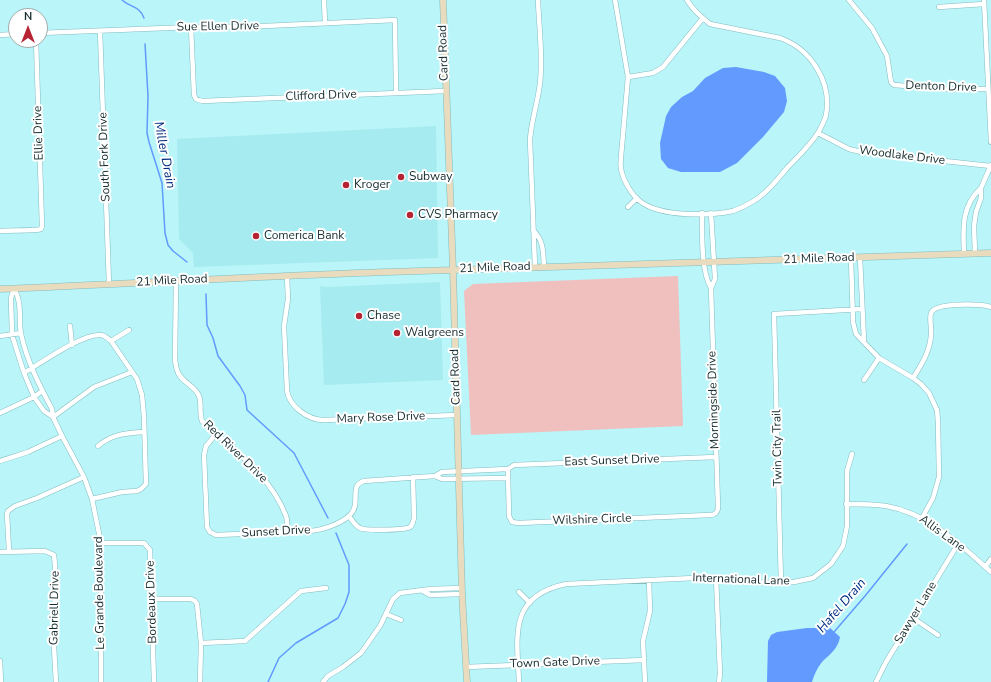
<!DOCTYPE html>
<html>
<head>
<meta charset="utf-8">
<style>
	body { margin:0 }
	#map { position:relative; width:991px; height:682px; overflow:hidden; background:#baf5f9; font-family:"Nunito Sans",sans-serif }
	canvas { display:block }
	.north { position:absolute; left:8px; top:8px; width:40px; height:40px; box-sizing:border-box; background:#fff; border:1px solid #a1abab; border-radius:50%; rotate:0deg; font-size:11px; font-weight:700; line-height:16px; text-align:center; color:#152c2e }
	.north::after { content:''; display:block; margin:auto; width:14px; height:18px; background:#b62434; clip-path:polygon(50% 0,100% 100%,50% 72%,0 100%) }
</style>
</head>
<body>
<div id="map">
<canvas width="991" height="682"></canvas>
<div class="north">N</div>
</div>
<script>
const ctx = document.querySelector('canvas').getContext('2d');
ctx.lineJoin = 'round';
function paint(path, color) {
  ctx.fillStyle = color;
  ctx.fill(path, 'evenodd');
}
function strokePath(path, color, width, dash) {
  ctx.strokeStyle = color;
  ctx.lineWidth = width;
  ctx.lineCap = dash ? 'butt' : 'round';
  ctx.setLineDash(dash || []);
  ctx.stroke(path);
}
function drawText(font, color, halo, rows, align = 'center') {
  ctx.font = font + ' "Nunito Sans",sans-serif';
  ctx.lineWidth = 4;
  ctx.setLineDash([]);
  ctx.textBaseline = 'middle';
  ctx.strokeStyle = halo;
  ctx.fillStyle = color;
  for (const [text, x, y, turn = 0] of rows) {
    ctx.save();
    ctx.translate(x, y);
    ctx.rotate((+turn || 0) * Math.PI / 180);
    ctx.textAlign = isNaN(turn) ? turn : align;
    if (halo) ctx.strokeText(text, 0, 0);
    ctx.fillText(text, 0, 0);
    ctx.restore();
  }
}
paint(new Path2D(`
	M436,126L438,258L194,267L193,253L179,239L177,139Z
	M440,282L443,380L324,385L320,286L328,287Z`), '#a6ebef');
paint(new Path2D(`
	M678,276L683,426L471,435L464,291L473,284Z`), '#f0c0be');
paint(new Path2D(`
	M736,67L764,72L775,76L785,88L787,101L784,112L763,137L737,163L720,172H681L668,168L661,159L660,143L666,116L671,107L682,97L693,91L705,78L723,68Z
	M807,628H830L840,637C838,649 830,654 822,662C817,668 814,675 812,682H767L768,641L771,635L777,632Z`), '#629afe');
strokePath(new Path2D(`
	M122,0C131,8 139,5 144,18
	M145,44L148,96L147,133L149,142L162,183L165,233L168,245L173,251L187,262
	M206,294L207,325L213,338L218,356L240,386L245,395L247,410L294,453L328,518
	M834,632L865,596L907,544
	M268,682L279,658L296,643L338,618L345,604L349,592V565L336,533`), '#629afe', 1.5);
const street = new Path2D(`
	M324,0L325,23
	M615,0L628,77L621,157C621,161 620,165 621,169C623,180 632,196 641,202C662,217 709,216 733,211C739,209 747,205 752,202C766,194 777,180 787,168C796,159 813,142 819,131C821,127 825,120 826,115C832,82 811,49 780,38L710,24C701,17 693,10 687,0
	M849,0L872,28L887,56L891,82L894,85L946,89H988
	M984,0L991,142
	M939,7L984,4
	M191,27L194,95L196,99L202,101L446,91
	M100,31L109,284
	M40,33L191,27H243L395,20L396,92
	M0,35L16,34
	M628,77L653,73L663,67L703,18
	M818,133L849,149L861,152L991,166
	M628,207L637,198
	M702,213C702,233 701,272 711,288L718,507C718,512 715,515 710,515L518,523L512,522L509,516L508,474V469L514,465L716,457
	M533,230C544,241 543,252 544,266
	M0,231C7,230 37,231 41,229L42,226L36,40
	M964,254C963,229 961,206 981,188
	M975,254L974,226L976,212L981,198V188L991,165
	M851,258L853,322L856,334L879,358L913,378L921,384L929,393L937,410L938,422L939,477L933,498L922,518
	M860,258L864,340
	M535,267L530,140C531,121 538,102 540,83C543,56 539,27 538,0
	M287,276L288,299L284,326L287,391C290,407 308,420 324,420L457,415
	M176,281L175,361C176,364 176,367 177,370C180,382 195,385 199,396C202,404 199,413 202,421C233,449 271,476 286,516C288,521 287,527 287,532
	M14,288C23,305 18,316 21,334C27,361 39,385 52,409L53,417L62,436L84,477L92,499L101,543V682
	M14,288L11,298L12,335L24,373L34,397L44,411L53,417
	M711,288L715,279L711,213
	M70,326L72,345
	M0,336L21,333
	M111,341L129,330
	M24,373C41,363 82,334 100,335C105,335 107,338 111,341L137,379L142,395L144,417L146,484L141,489L137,491L122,492L92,499
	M913,378C922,364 930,351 931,335C932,329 929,319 931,313C935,302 981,304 991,307
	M864,380L879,358
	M0,413L34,397L42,391
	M53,417L94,387L132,372
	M216,434L206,446L204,455L207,527L210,532L216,535L310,531C322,530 341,524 350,515C362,503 348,486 364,481L435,476L442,479L508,478
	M98,446C112,434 126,433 144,432
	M0,461L28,452L62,436
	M435,476L442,472L508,469
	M846,504C860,504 873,504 886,506C928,513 961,545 991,572
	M349,516C352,520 355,526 360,528C365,531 406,530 410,527C413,525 413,521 414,518L413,477
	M101,543H144L150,550L154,682
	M9,551L7,514L8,511L15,506L37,498L84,477
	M0,552L45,551L54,555L55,565L54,647L56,682
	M985,567L991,559
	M716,577L720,674L719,682
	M781,583L774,314L862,309
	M423,591L430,595L462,594
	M519,592L530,603
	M152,599H191L195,601L197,604L201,643L200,682
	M386,614L401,620
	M913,618L938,635
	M201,643L245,641L301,591L326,588
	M0,661L1,682
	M466,667L644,660
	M323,682L328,676L343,667L361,653L380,626L393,599L400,593L431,589L461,588
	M519,682C517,636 508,596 566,584L716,577L744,582L781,583L794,582L813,578L831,564L843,546L847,526V471L852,454
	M645,682L643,641L650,611L649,580
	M876,682L886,662L958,544`);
const secondary = new Path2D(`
	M443,0L453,270L462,594L467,682
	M0,289C129,284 259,276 388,272C589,265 790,261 991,253`);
strokePath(street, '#82bcbf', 5.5);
strokePath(secondary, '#82bcbf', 7);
strokePath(street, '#fff', 4.5);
strokePath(secondary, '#e9dbbe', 6);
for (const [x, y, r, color] of [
	[401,177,4,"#b62434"],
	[346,185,4,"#b62434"],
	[410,215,4,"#b62434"],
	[256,236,4,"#b62434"],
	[359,316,4,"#b62434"],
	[397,333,4,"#b62434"]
]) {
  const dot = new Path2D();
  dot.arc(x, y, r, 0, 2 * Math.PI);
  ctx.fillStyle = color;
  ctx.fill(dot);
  strokePath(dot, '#fff', 1.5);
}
drawText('12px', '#152c2e', '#fff', [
	["Sue Ellen Drive",218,27,-1],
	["Card Road",444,53,-92],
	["Denton Drive",941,87,2],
	["Clifford Drive",321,96,-2],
	["Ellie Drive",39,133,-92],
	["Woodlake Drive",902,156,7],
	["South Fork Drive",105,157,-92],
	["21 Mile Road",819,259,-2],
	["21 Mile Road",495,268,-2],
	["21 Mile Road",172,281,-3],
	["Card Road",456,377,-92],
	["Morningside Drive",714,400,-92],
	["Mary Rose Drive",381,418,-2],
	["Twin City Trail",778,448,-91],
	["Red River Drive",235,452,44],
	["East Sunset Drive",612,461,-2],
	["Wilshire Circle",592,520,-2],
	["Sunset Drive",276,532,-3],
	["Allis Lane",942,534,36],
	["International Lane",741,580,2],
	["Le Grande Boulevard",100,593,-91],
	["Bordeaux Drive",152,602,-92],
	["Gabriell Drive",55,608,-89],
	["Sawyer Lane",916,613,-59],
	["Town Gate Drive",555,663,-2]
]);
drawText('12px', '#152c2e', '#fff', [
	["Subway",409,177],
	["Kroger",354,185],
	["CVS Pharmacy",418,215],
	["Comerica Bank",264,236],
	["Chase",367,316],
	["Walgreens",405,333]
], 'left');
drawText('italic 13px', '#002c82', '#fff', [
	["Miller Drain",164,155,79],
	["Hafel Drain",842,606,-49]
]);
</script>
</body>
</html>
